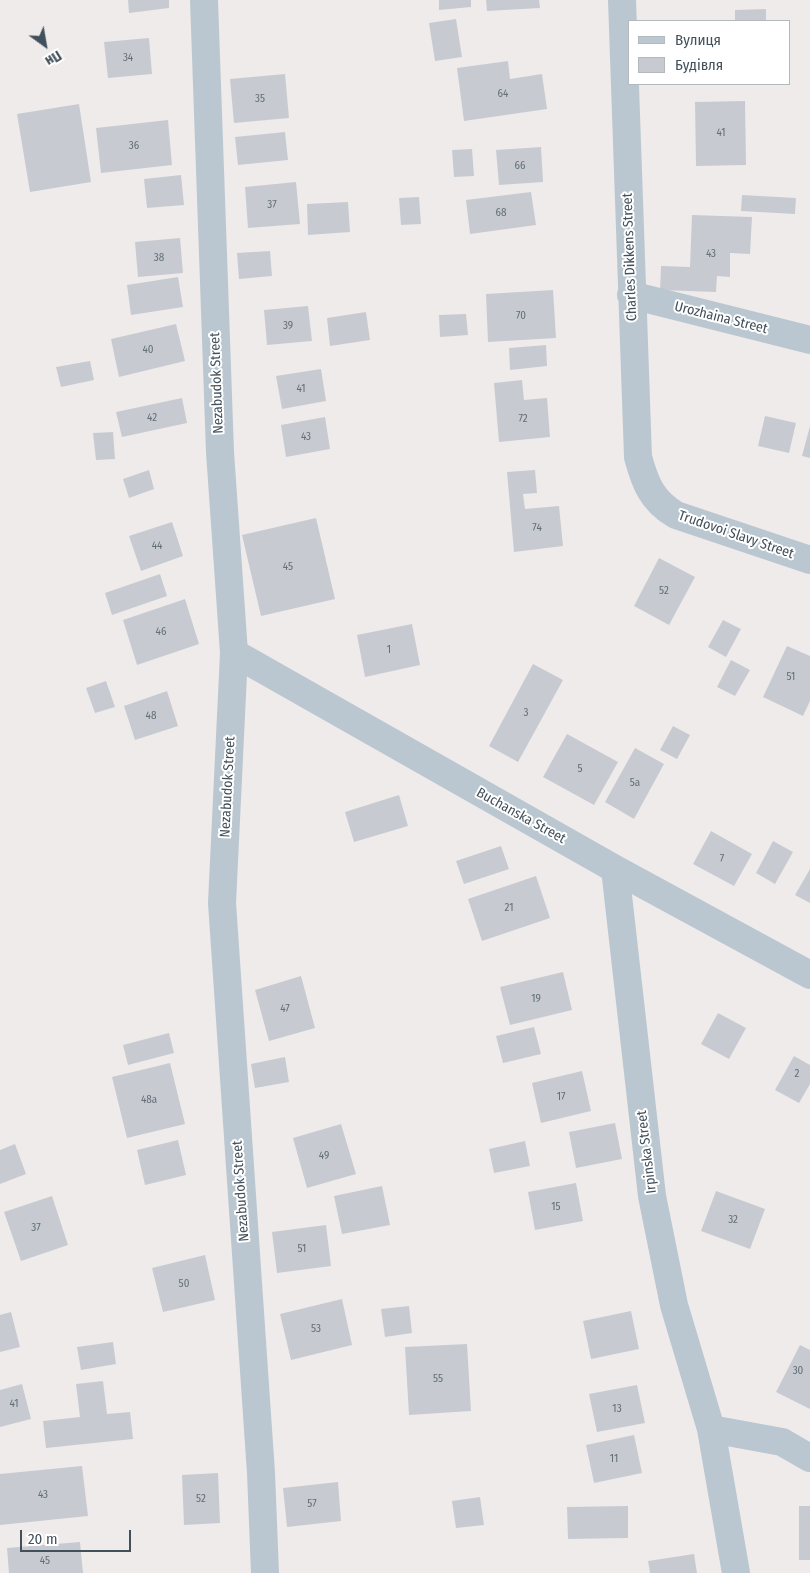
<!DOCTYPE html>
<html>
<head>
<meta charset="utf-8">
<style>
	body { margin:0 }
	#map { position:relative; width:810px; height:1573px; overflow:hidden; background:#efebeb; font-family:"Fira Sans Condensed",sans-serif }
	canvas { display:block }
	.legend { position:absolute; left:628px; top:20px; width:162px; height:65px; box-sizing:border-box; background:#fff; border:1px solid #b3b9bd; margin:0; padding:6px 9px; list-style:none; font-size:15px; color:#42505b }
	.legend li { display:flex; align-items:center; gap:10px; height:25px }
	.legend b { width:25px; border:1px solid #b3b9bd }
	.north { position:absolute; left:20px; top:20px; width:50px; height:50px; -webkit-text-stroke:4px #fff; paint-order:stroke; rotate:148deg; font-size:14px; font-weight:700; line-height:20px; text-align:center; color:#42505b }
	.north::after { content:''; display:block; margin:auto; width:18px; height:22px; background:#42505b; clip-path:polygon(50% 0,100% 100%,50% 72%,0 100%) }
	.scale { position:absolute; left:20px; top:1530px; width:111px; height:22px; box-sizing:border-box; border:2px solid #42505b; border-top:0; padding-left:6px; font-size:15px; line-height:18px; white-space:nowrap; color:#42505b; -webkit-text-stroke:4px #fff; paint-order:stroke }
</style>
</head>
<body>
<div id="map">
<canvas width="810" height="1573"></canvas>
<ul class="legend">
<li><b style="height:6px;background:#bac7d0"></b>Вулиця</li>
<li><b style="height:14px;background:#c7cbd1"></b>Будівля</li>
</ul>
<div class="north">Пн</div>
<div class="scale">20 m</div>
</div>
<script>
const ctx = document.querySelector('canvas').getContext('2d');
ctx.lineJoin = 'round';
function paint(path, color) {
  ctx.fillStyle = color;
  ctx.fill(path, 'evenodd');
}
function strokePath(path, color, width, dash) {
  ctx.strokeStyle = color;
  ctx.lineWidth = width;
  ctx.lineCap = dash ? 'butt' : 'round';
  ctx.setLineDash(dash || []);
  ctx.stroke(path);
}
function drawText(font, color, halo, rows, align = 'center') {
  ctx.font = font + ' "Fira Sans Condensed",sans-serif';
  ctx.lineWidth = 4;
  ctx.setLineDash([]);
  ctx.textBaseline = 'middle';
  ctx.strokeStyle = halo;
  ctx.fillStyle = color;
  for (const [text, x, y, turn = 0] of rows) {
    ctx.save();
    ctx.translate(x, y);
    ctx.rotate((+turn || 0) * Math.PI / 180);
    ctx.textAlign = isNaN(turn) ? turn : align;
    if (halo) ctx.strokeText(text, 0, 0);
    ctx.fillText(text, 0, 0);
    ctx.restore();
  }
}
paint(new Path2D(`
	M128,0H169V8L129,13Z
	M439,0H471V7L439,10Z
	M486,0H539L540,8L487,11Z
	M766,9V21H735V10Z
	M456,19L462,57L435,61L429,23Z
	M149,38L152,74L108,78L104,42Z
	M508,61L510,79L542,74L547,109L464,121L457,68Z
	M285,74L289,118L234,123L230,79Z
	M745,101L746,165L696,166L695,102Z
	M79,104L91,182L30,192L17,114Z
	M168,120L172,165L101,173L96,128Z
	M285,132L288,160L238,165L235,137Z
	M541,147L543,182L499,185L496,150Z
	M472,149L474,176L454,177L452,150Z
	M181,175L184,205L147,208L144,179Z
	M296,182L300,224L248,228L245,187Z
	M531,192L536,225L470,234L466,200Z
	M742,195L796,198L795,214L741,211Z
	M419,197L421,224L401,225L399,198Z
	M348,202L350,232L308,235L307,204Z
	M692,215L752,217L750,254L730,253V277L717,276L716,292L660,290L661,266L690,267Z
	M180,238L183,273L138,277L135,242Z
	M270,251L272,276L239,279L237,253Z
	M178,277L183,307L131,315L127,285Z
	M553,290L556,338L488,342L486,294Z
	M308,306L312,341L267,345L264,310Z
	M366,312L370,340L330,346L327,318Z
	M466,314L468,335L440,337L439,315Z
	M176,324L185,361L119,377L111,339Z
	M546,345L547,366L510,370L509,348Z
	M90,361L94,380L61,387L56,367Z
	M321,369L326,401L282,409L276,376Z
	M522,380L524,400L547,398L550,437L499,442L494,383Z
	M182,398L187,423L122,437L116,412Z
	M765,416L796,423L789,453L758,446Z
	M325,417L330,449L286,457L281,425Z
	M810,426V458L802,456Z
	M113,432L115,459L96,460L93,433Z
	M149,470L154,489L129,498L123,479Z
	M535,470L537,493L523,494L525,509L559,506L563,546L514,552L507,472Z
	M316,518L335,599L261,616L242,535Z
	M172,522L183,556L141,571L129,536Z
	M659,558L695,577L669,625L634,606Z
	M160,574L167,596L112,615L105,593Z
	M185,599L199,644L137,665L123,620Z
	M723,620L741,629L726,657L708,647Z
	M412,624L420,665L365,677L357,635Z
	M787,646L810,656V701L803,716L763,697Z
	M731,660L750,670L735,696L717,687Z
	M533,664L563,680L518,762L489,746Z
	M106,681L115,707L95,713L86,688Z
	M167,691L178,726L135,740L124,706Z
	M673,726L690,735L677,759L660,750Z
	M567,734L618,762L594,805L543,777Z
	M635,748L664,764L634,819L605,802Z
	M399,795L408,826L354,842L345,812Z
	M711,831L752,854L734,886L693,864Z
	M773,841L793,852L775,884L756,873Z
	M501,846L509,869L464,884L456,861Z
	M810,869V903L795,895Z
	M536,876L550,918L482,941L468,899Z
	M563,972L572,1010L510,1025L500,987Z
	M301,976L315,1028L269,1041L255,990Z
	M718,1013L746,1028L729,1059L701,1044Z
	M534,1027L541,1054L503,1063L496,1036Z
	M169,1033L174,1053L128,1065L123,1045Z
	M794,1056L810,1065V1084L799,1103L775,1090Z
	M285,1057L289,1082L255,1088L251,1064Z
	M170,1063L185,1124L127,1138L112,1077Z
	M582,1071L591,1111L541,1123L532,1083Z
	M615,1123L622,1159L576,1168L569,1132Z
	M341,1124L356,1174L307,1188L293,1138Z
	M178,1140L186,1175L145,1185L137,1150Z
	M525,1141L530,1166L494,1173L489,1149Z
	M15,1144L26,1174L0,1184V1150Z
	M576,1183L583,1221L535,1230L528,1192Z
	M382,1186L390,1225L342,1234L334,1196Z
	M716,1191L765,1209L750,1249L701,1231Z
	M52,1196L68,1245L21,1261L4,1212Z
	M326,1225L331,1266L277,1273L272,1232Z
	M205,1255L215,1300L163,1312L152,1268Z
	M342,1299L352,1345L291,1360L280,1314Z
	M409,1306L412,1333L385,1337L381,1309Z
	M631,1311L639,1349L591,1359L583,1321Z
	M11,1312L20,1347L0,1352V1315Z
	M113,1342L116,1364L81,1370L77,1347Z
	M467,1344L471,1411L409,1415L405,1347Z
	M800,1345L810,1350V1409L776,1392Z
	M103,1381L107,1414L130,1412L133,1439L46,1448L43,1421L80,1417L76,1384Z
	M22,1384L31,1419L0,1427V1390Z
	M637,1385L645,1423L597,1432L589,1394Z
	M634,1435L642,1473L594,1483L586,1445Z
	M82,1466L88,1516L0,1525V1474Z
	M218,1473L220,1523L184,1525L182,1475Z
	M338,1482L341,1521L287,1527L283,1488Z
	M480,1497L484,1525L456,1528L452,1501Z
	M628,1506V1538L568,1539L567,1507Z
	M799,1506H810V1560H799Z
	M80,1542L83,1573H9L7,1548Z
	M694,1554L697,1573H650L648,1561Z`), '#c7cbd1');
strokePath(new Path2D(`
	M204,0L220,452L234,653L222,903L261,1473L265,1573
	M622,0L638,457C645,483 652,501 676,515L810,560
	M631,295L810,340
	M234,653L615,869L810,975
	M615,869L652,1196L674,1305L711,1429L736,1573
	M711,1429L782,1442L810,1458`), '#bac7d0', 28);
drawText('11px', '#636f78', null, [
	["34",128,58],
	["64",503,94],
	["35",260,99],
	["41",721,133],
	["36",134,146],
	["66",520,166],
	["37",272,205],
	["68",501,213],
	["43",711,254],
	["38",159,258],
	["70",521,316],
	["39",288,326],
	["40",148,350],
	["41",301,389],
	["42",152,418],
	["72",523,419],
	["43",306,437],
	["74",537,528],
	["44",157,546],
	["45",288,567],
	["52",664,591],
	["46",161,632],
	["1",389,650],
	["51",791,677],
	["3",526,713],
	["48",151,716],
	["5",580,769],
	["5а",635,783],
	["7",722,859],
	["21",509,908],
	["19",536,999],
	["47",285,1009],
	["2",797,1074],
	["17",561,1097],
	["48а",149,1100],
	["49",324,1156],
	["15",556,1207],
	["32",733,1220],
	["37",36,1228],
	["51",302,1249],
	["50",184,1284],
	["53",316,1329],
	["30",798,1371],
	["55",438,1379],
	["41",14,1404],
	["13",617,1409],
	["11",614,1459],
	["43",43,1495],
	["52",201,1499],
	["57",312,1504],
	["45",45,1561]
]);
drawText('14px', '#42505b', '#fff', [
	["Charles Dikkens Street",630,257,-92],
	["Urozhaina Street",721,318,14],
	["Nezabudok Street",217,383,-92],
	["Trudovoi Slavy Street",736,535,19],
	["Nezabudok Street",228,787,-87],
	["Buchanska Street",521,816,29],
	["Irpinska Street",647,1152,-97],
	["Nezabudok Street",241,1191,-94]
]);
</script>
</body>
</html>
